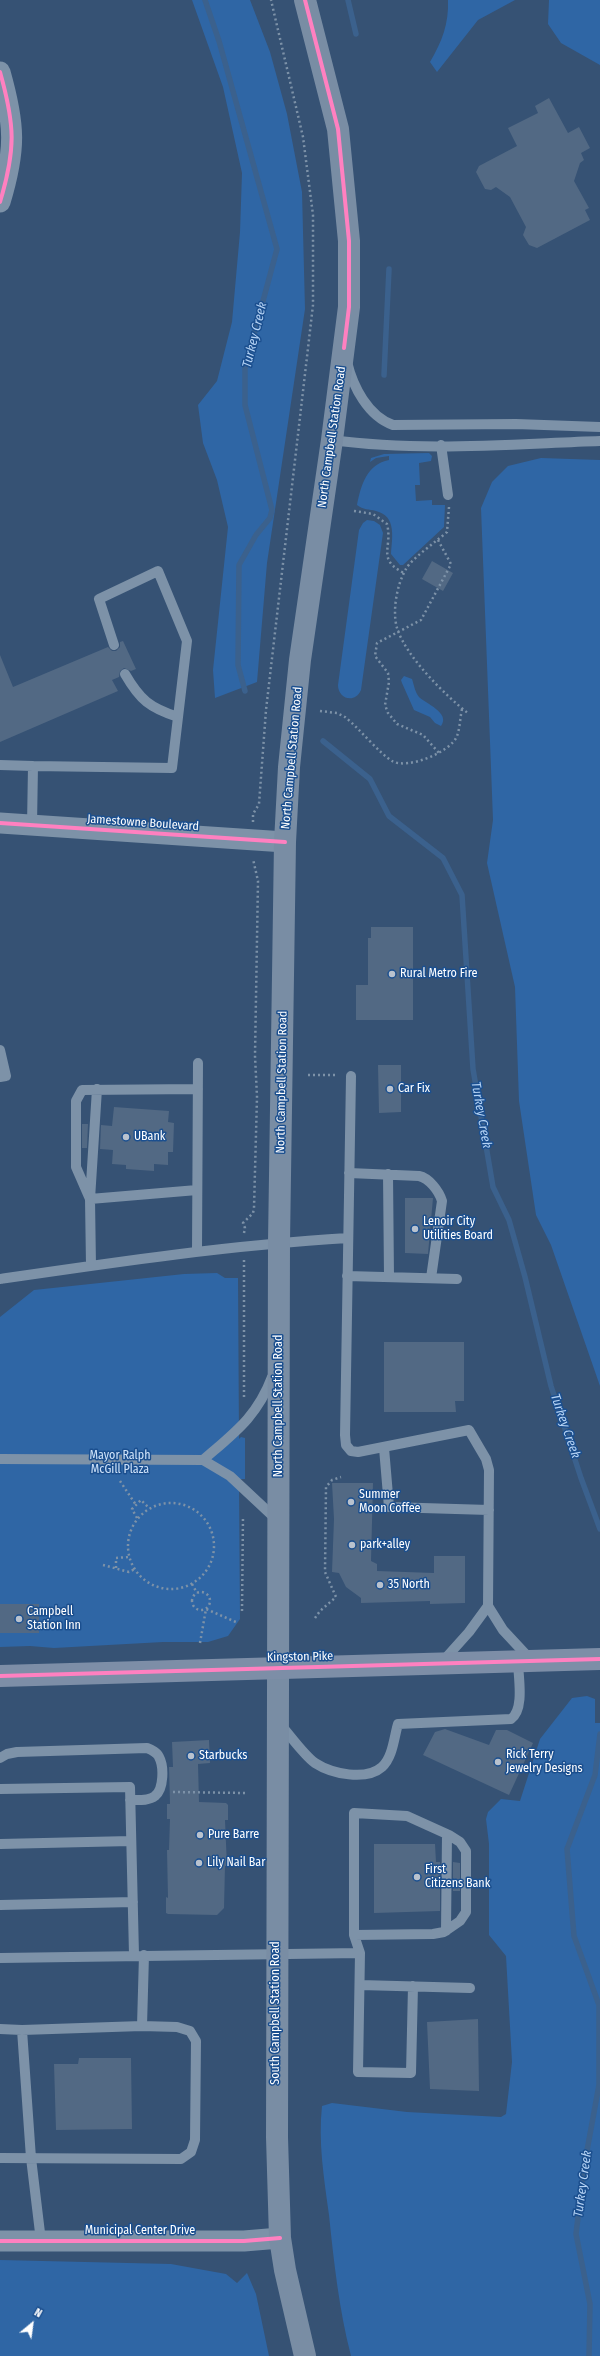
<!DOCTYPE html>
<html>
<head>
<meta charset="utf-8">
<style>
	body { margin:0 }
	#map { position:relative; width:600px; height:2356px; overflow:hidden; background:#365274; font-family:"Fira Sans Condensed",sans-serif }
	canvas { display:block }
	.north { position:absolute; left:12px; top:2304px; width:40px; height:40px; -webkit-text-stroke:3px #1b4f8f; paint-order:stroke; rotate:29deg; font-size:11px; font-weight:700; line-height:16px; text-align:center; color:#fff }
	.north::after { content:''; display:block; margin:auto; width:14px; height:18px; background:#fff; clip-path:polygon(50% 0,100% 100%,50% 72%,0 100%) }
</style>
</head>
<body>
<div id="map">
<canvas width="600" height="2356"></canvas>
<div class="north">N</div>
</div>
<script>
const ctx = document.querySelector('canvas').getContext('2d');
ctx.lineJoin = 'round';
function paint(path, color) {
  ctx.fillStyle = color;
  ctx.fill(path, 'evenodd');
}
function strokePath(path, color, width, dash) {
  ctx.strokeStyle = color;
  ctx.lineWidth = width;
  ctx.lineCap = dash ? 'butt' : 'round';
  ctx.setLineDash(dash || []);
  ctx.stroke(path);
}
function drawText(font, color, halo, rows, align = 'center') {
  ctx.font = font + ' "Fira Sans Condensed",sans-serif';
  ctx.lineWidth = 3;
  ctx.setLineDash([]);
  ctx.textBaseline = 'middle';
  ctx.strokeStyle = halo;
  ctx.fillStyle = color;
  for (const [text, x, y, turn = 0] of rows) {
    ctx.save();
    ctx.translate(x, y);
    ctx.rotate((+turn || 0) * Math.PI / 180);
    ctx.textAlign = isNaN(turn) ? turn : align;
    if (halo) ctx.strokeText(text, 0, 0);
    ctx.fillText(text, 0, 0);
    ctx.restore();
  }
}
paint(new Path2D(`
	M192,0H250L270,52L287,114L302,192L305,309L267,563L257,682L215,698L213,670L228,527L217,480L203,443L198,405L217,381L232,322L240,232L242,173L223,87Z
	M448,0H515L478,20L437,72L430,62C442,42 449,23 448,0Z
	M549,0H600V65L561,43L548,24Z
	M429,453L432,456L431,461L419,463L420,485H415L416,501L432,500V505H445L444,527L403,565H400L391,554C392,538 397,516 376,511C369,509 363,510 357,505C361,485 367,464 389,460V456L376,458L370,462L371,458L384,454Z
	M541,458L600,460V1386L551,1245L536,1215L519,1101L515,987L487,863L493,820L481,508L492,482L508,466Z
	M367,520L374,521L380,525L383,533L361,690C355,704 338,699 338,685L359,530L363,523Z
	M404,676L412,679C414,685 415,692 419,697C425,703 451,713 441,726L435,723L430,717L414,710L402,683L401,680Z
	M217,1273L225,1278H238L239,1439L241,1437L245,1438V1479H239L240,1619L228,1636L208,1642H163L54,1648L30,1646L0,1647V1317L34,1290L184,1274Z
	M587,1696L595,1699V1723H600V2356H351C339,2309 334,2263 329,2215C324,2178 318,2142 322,2106L332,2103L407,2112L501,2117L506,2114L512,2062L506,1956L489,1935V1844L486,1819L488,1812L501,1799L520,1801L540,1739L572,1698Z
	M0,2260L171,2264L226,2274L237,2283L247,2273L256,2294L269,2356H0Z`), '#2f66a5');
strokePath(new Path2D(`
	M205,0L219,41L277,249L245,368V405L272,510L270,518L256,535L239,565L238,665L245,691
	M348,0L356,34
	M384,375L389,269
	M323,741L370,779L389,816L443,858L462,895L473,1069L493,1187L509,1220L525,1277L551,1386L581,1478L600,1529
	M589,2356L590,2304L576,2234L584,2167L599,2085V2005L574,1936L567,1849L595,1775L600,1734`), '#3b618d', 5.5);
paint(new Path2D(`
	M549,98L568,133L579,127L590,148L581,153L584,160L580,163L574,181L589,208L585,210L590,220L537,248L529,245L523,235L526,227L510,197L496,187L491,190L485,189L476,172L479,166L517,146L508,128L538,113L535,106Z
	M432,561L453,573L443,591L422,579Z
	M123,641L136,669L131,671L124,668L120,671L119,677L112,680L118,691L0,742V655L13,687L108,647L112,651H116L120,647V642Z
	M371,927H413V1020H356V985H368V938H371Z
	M378,1065H401V1112L379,1113Z
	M114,1107L169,1111L168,1122L174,1123L173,1152H168V1165L154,1164V1171L126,1169V1165L112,1164L113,1150L100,1149L101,1125L112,1126Z
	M82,1124H88L87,1148H82Z
	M405,1198H433L428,1254L405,1253Z
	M384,1342H464V1401H455L456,1412H384Z
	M332,1483H373L371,1561L377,1564V1571L434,1573V1556H465V1603L430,1604V1601L361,1603V1598L346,1587L339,1573L332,1572L334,1519Z
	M0,1604H39V1633H0Z
	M445,1729L489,1745L496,1730H507L533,1743L509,1795L423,1755L435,1732Z
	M209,1740L210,1763L198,1764L199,1802L226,1803L228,1805V1820H225L227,1866H225L224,1908L217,1915L168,1914L166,1913V1897L168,1898L167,1850H169L170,1819H167V1804H170L169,1767H173L172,1742Z
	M374,1844H435L436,1862H440V1911L374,1913Z
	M453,1862L460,1863V1891H453Z
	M478,2019L479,2091L430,2089L427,2022Z
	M79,2058H131L132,2129L56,2130L54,2064H78Z`), '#526984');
strokePath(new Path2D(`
	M449,507L447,532C437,541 411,559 406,569C397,584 392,611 397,628C406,657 446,696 469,714
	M354,511L373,514L387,524C393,548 376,559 404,573
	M438,540L451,564L449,568L421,620L377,643L375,656L388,673L389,682L385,705L388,713L397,724L423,735L439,753
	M320,711L337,713L345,717C359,728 379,753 392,761C407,770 451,752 457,736C460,728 460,718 462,709
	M253,822V814L259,804L266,710L313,305V215L303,137L271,0
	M308,1075H338
	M244,1233L245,1228L243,1223L253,1213L254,1208L257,1097L255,1056L258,881L253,859
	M244,1397V1259
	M120,1481L136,1505
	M128 1546a43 43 0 1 1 86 0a43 43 0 1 1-86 0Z
	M137,1518L132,1509L141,1500L149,1508
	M103,1565L129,1572L135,1569
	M116,1568V1558L129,1557
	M192,1584L197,1593
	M192 1601a9 9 0 1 1 18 0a9 9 0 1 1-18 0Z
	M242,1611L243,1516
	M315,1618L320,1611L336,1597L325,1572L326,1487L332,1480L341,1477
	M200,1643L206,1609L238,1623
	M173,1792L245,1793`), '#7d92a8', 2.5, [2, 3]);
strokePath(new Path2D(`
	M347,362C353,387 368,416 393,425L516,424L600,427
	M332,440C420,452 511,444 600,441
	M441,445L448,495
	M125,674C140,700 150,708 178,717
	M0,765L33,766
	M32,825L33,766L172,768L187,641L158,571L99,599L114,645
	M0,1050L6,1076L0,1077
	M351,1076L345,1435L346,1445L351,1451L358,1452L469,1430L486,1459L489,1470L488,1606L469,1632L443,1661
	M349,1173L419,1176C429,1178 439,1191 442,1201L431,1278
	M388,1174L389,1277
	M90,1199L76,1167V1101L82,1090L198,1089
	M90,1199L197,1190
	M197,1251L198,1063
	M91,1266L90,1199L97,1089
	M347,1276L457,1279
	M0,1279C116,1262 231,1245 348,1238
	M384,1448L389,1507L489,1510
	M0,1459L203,1460L230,1476L276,1519
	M203,1460C234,1433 257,1417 272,1377
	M488,1606L503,1630L530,1659
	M280,1724C290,1735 303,1754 315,1763C332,1774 366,1781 382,1767C393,1757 394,1737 398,1724L511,1719C525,1709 518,1676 518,1661
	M0,1758L7,1754L17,1752L147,1748C152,1750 157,1752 159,1757C164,1766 164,1789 155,1796C149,1801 138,1800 130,1800
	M0,1789L130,1787L134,1955
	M0,1844L131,1841
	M0,1905L133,1902
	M446,1931L447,1834
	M354,1935L433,1934L444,1932L460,1921L466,1912V1851L460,1842L449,1835L407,1816L354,1813V1935L360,1953L358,2072L411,2073L413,1986
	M0,1958L360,1953
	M360,1985L470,1988
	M0,2029L22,2030L142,2026L144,1955
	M22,2030L31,2158L41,2241
	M0,2158L181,2159L191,2152L195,2140L196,2041L190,2031L177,2027L142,2026`), '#7d92a8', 10);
strokePath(new Path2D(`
	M0,72C15,125 16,149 0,202
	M0,823L285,842
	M0,2241H244L280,2238`), '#7d92a8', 21);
strokePath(new Path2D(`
	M305,0L338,129L349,241V307L332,440L300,660L289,767L285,842L279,1242L277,2137L280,2238L285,2270L305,2356`), '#798da4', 22);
strokePath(new Path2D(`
	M0,1676L600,1659`), '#7d8ea7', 22);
strokePath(new Path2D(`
	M305,0L338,129L349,241V307L344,348
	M0,72C15,125 16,149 0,202
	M0,823L285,842
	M0,1676L600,1659
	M0,2241H244L280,2238`), '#ff80c0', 4);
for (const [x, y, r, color] of [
	[392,974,4,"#b9c2ce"],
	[390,1089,4,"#b9c2ce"],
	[126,1137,4,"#b9c2ce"],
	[415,1229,4,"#b9c2ce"],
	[351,1502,4,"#b9c2ce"],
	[352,1545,4,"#b9c2ce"],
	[380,1585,4,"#b9c2ce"],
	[19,1619,4,"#b9c2ce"],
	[191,1756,4,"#b9c2ce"],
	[498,1762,4,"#b9c2ce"],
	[200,1835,4,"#b9c2ce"],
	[199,1863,4,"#b9c2ce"],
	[417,1877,4,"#b9c2ce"]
]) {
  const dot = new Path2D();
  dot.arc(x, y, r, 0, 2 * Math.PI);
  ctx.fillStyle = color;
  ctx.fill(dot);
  strokePath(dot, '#1b4f8f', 1.5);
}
drawText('12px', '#fff', '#1b4f8f', [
	["North Campbell Station Road",332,437,-82],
	["North Campbell Station Road",292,758,-85],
	["Jamestowne Boulevard",143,823,4],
	["North Campbell Station Road",282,1082,-89],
	["North Campbell Station Road",279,1406,-90],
	["Kingston Pike",300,1657,-1],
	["South Campbell Station Road",276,2013,-90],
	["Municipal Center Drive",140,2231]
]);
drawText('12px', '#fff', '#1b4f8f', [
	["Rural Metro Fire",400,974],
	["Car Fix",398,1089],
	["UBank",134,1137],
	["Lenoir City",423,1222],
	["Utilities Board",423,1236],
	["Summer",359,1495],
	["Moon Coffee",359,1509],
	["park+alley",360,1545],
	["35 North",388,1585],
	["Campbell",27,1612],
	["Station Inn",27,1626],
	["Rick Terry",506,1755],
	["Jewelry Designs",506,1769],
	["Starbucks",199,1756],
	["Pure Barre",208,1835],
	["Lily Nail Bar",207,1863],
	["First",425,1870],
	["Citizens Bank",425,1884]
], 'left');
drawText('12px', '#cfe3fa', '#1b4f8f', [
	["Mayor Ralph",120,1456],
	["McGill Plaza",120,1470]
]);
drawText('italic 13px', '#b5d3f5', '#1b4f8f', [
	["Turkey Creek",255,335,-76],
	["Turkey Creek",481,1115,80],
	["Turkey Creek",565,1426,71],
	["Turkey Creek",583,2184,-82]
]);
</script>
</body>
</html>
